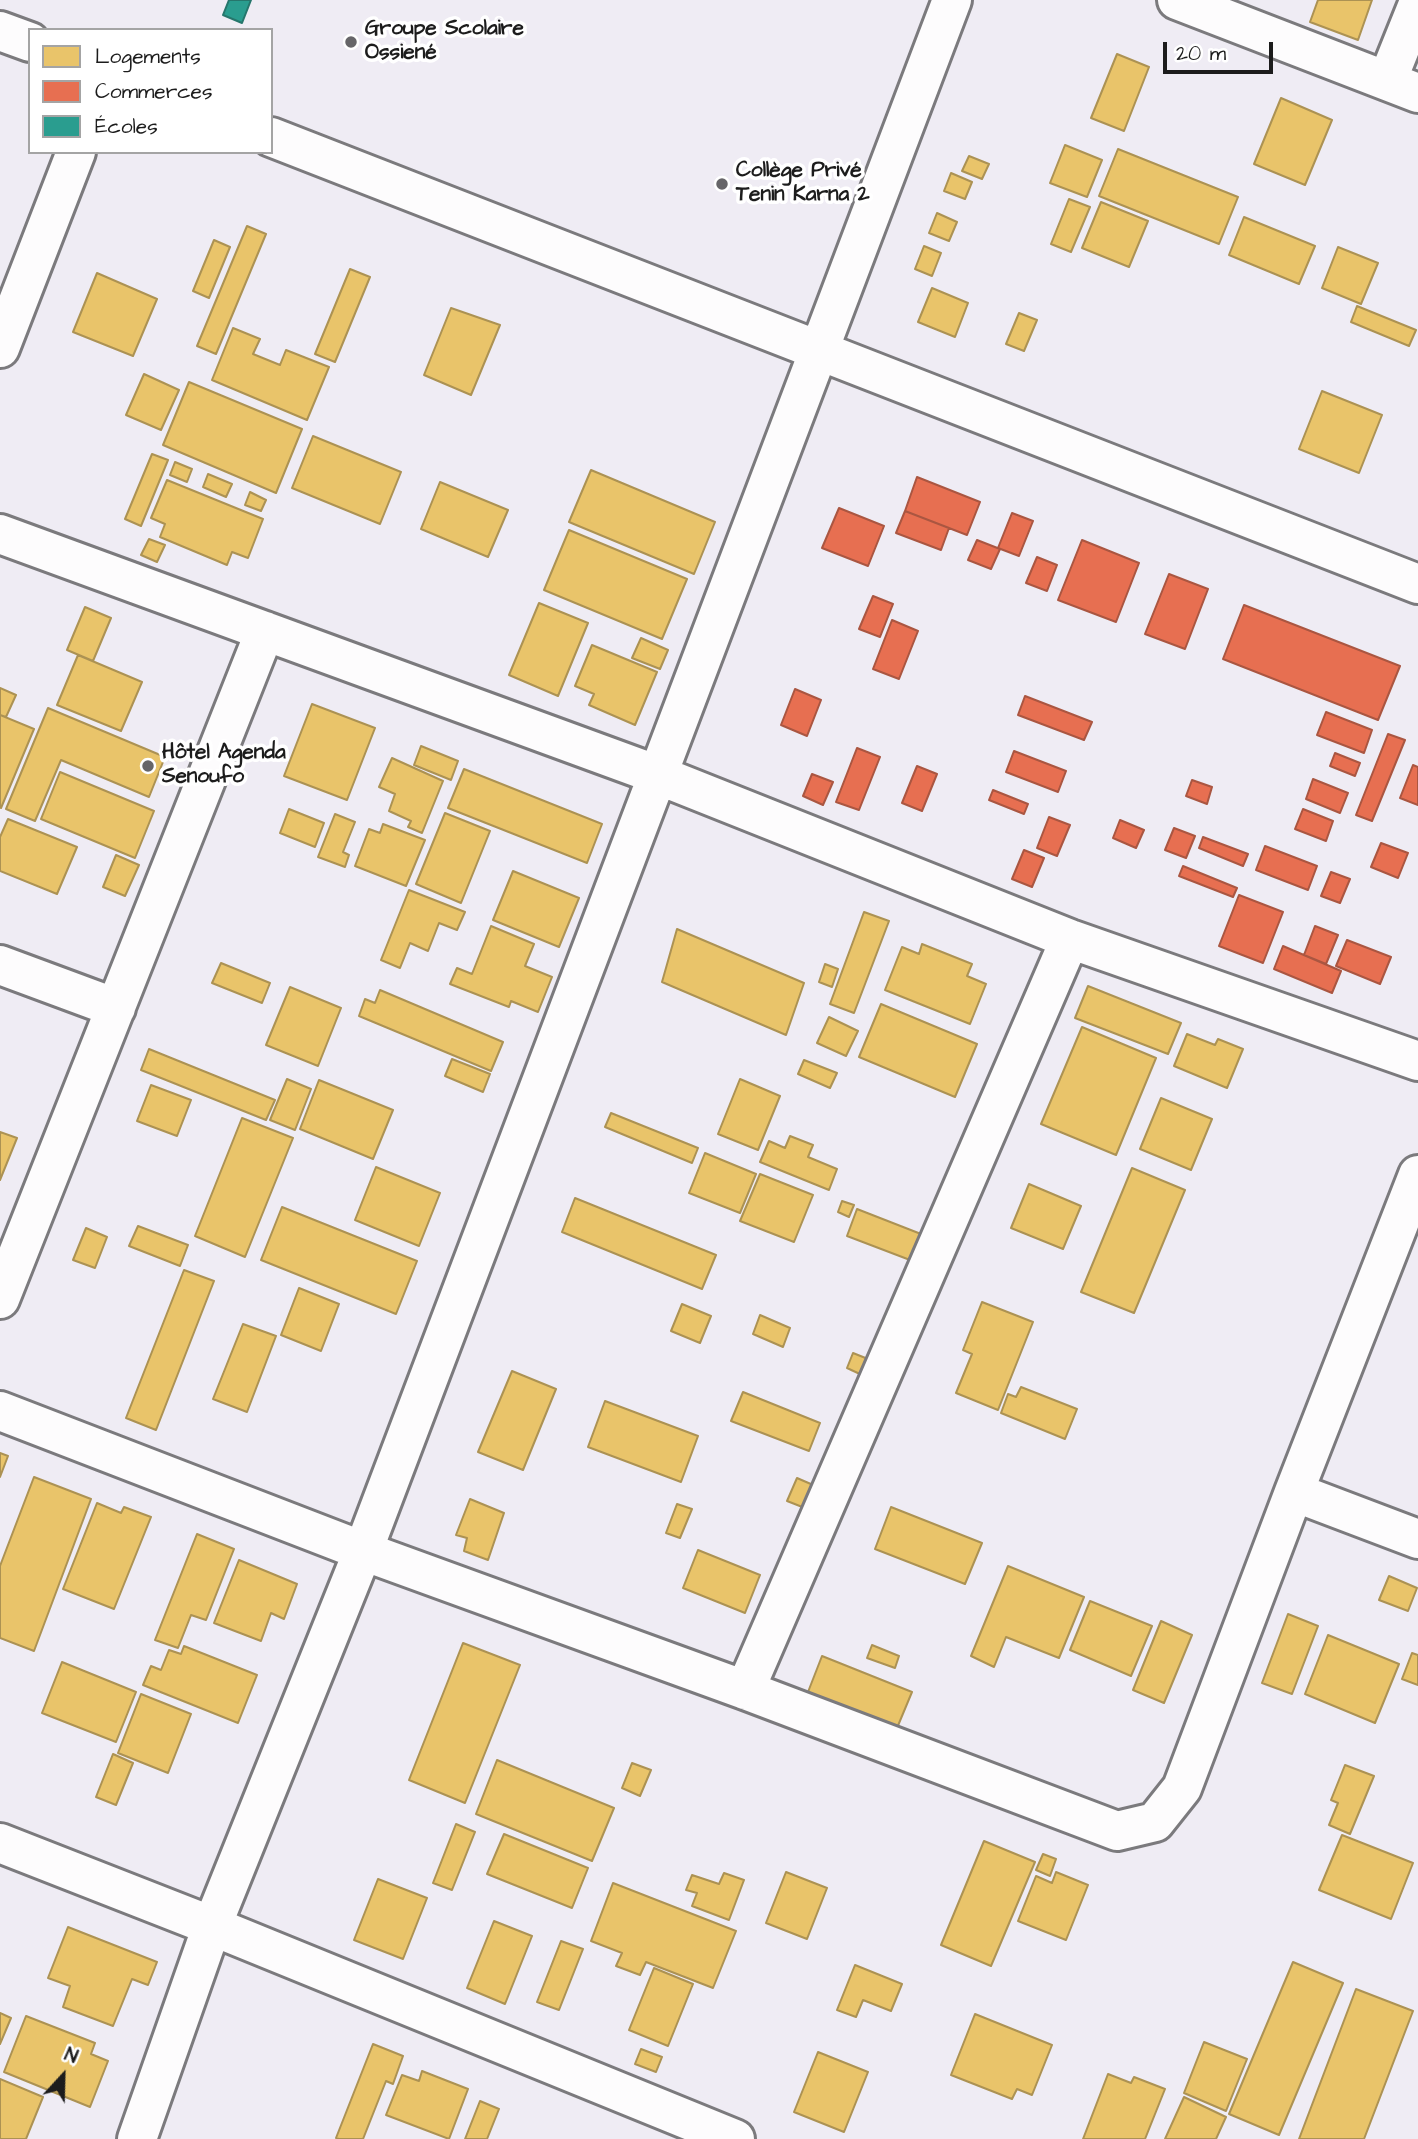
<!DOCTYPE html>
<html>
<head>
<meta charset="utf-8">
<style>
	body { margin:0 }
	#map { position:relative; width:1418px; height:2139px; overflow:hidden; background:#efecf4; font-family:"Architects Daughter",sans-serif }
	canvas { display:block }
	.legend { position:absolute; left:28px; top:28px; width:245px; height:126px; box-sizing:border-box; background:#fff; border:2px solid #a4a4a4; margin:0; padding:9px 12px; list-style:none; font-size:21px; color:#1c1c1c }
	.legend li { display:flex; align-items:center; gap:14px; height:35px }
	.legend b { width:35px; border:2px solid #a4a4a4 }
	.north { position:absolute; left:28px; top:2041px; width:70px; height:70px; -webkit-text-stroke:5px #fff; paint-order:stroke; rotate:22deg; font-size:19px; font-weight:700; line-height:28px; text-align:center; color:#1c1c1c }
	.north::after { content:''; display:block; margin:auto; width:24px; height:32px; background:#1c1c1c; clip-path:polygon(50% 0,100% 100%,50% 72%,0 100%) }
	.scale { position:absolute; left:1163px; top:42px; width:110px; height:32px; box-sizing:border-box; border:4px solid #1c1c1c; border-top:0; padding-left:9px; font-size:21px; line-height:24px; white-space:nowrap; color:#1c1c1c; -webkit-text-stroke:5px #fff; paint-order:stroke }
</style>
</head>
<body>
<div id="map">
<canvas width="1418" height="2139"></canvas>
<ul class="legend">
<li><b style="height:19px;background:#e9c46a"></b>Logements</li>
<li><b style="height:19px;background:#e76f51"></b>Commerces</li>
<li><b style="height:19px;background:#2a9d8f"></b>Écoles</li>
</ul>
<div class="north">N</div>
<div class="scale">20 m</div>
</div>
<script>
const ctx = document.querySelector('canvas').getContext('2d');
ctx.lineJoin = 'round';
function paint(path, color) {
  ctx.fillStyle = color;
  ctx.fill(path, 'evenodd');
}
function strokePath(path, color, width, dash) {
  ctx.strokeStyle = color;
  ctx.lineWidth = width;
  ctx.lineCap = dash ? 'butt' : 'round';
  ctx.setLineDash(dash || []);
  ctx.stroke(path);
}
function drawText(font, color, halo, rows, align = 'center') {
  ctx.font = font + ' "Architects Daughter",sans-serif';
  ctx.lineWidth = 7;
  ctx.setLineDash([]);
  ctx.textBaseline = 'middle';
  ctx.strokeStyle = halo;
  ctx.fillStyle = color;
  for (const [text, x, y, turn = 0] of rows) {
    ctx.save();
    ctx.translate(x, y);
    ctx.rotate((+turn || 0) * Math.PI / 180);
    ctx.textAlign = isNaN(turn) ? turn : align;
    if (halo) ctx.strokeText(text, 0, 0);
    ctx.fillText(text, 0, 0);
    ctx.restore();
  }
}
const homes = new Path2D(`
	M1318,0H1372L1358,40L1310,22Z
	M1117,54L1149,67L1124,131L1091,118Z
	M1281,98L1332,120L1305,185L1254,164Z
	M1065,145L1102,160L1087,197L1050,183Z
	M1118,149L1238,197L1219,244L1099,196Z
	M969,156L989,164L982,179L962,171Z
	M951,173L972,182L965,199L944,191Z
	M1069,199L1090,207L1071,252L1051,244Z
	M1101,202L1148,221L1129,267L1082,248Z
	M937,213L957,222L949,241L929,233Z
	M1244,217L1315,246L1299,284L1229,255Z
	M247,226L266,234L216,354L197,346Z
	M214,240L230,247L209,298L193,291Z
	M924,246L941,253L932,276L915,269Z
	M1338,247L1378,263L1361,304L1322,288Z
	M350,269L370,277L335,362L315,354Z
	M97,273L157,299L133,356L73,332Z
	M932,288L968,303L955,337L918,322Z
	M1357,306L1416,330L1409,346L1351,322Z
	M451,308L500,325L471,395L424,375Z
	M1019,313L1037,320L1024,351L1006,344Z
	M233,328L260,339L253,354L280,365L286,350L329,367L307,420L212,380Z
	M144,374L179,390L161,430L126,415Z
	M189,382L302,429L276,493L163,445Z
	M1322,391L1382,415L1359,473L1299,449Z
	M313,436L401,472L380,524L292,488Z
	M152,454L168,460L141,526L125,519Z
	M175,462L192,469L187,482L170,475Z
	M591,470L715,522L694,574L569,522Z
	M208,474L232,484L226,497L203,487Z
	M167,480L263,519L248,558L232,552L227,565L160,537L165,524L151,518Z
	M440,482L508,510L488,557L421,529Z
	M250,492L266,500L261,511L245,505Z
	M569,530L687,579L662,639L544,590Z
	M149,539L165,545L157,562L141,555Z
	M539,603L588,623L558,696L509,675Z
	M85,607L111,618L93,661L67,650Z
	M641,638L668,650L660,669L632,658Z
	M592,645L657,672L635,725L589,705L594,694L575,686Z
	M78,655L142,682L121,731L57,705Z
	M0,688L16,695L6,717L0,715Z
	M312,704L375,728L347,800L284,776Z
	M48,708L165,757L149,797L61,760L35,821L6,809Z
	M0,715L34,729L1,808L0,807Z
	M421,746L458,761L451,780L414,765Z
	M392,758L443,781L422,833L408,827L411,821L389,811L395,794L379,787Z
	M464,769L602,824L587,863L448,808Z
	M60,772L154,811L135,858L41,819Z
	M289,809L324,823L315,847L280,833Z
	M445,813L490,831L461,903L416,884Z
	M335,814L355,822L343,852L349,855L345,867L318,857Z
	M8,819L77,847L57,894L0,871V837Z
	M383,824L425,840L406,886L355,866L369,829L380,833Z
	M116,855L139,865L125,896L103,887Z
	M513,871L579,898L559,947L493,920Z
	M409,890L465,912L457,930L439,923L428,951L410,943L400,968L381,960Z
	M864,912L889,921L854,1013L830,1004Z
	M491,926L534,944L525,966L552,977L538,1012L511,1001L509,1007L450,984L457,968L472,974Z
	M677,929L804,983L786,1035L662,982Z
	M922,944L972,964L967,976L986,984L970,1024L885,990L902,947L919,954Z
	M221,963L270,983L262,1003L212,983Z
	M825,964L838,969L832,987L819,982Z
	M1088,986L1181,1023L1168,1054L1075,1018Z
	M290,987L341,1008L318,1066L266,1045Z
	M380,990L503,1042L491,1071L359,1016L365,999L375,1003Z
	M881,1004L977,1044L955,1097L859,1057Z
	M829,1017L858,1031L846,1056L817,1043Z
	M1082,1027L1156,1058L1116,1155L1041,1124Z
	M1187,1034L1215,1045L1218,1039L1243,1049L1227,1088L1174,1066Z
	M149,1049L275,1100L266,1120L141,1070Z
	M452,1059L490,1074L483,1092L445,1076Z
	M804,1060L837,1073L830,1088L798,1074Z
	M287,1079L311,1089L295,1130L270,1120Z
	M740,1079L780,1096L758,1150L718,1134Z
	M319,1080L393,1110L373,1159L300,1129Z
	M151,1085L191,1100L177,1136L137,1121Z
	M1161,1098L1212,1119L1191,1170L1140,1149Z
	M611,1113L698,1148L692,1163L605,1127Z
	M242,1118L293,1138L245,1257L195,1236Z
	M0,1132L17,1138L0,1180Z
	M790,1136L813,1145L808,1157L837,1169L829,1190L760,1162L769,1141L785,1148Z
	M705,1153L756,1174L740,1213L689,1193Z
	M376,1167L440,1193L419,1246L355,1220Z
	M1132,1168L1185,1190L1134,1313L1081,1292Z
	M760,1174L813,1195L794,1242L740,1221Z
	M1029,1184L1081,1206L1063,1249L1011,1228Z
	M575,1198L716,1255L702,1289L562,1232Z
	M842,1201L854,1205L849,1217L838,1212Z
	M282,1207L417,1261L396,1314L261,1260Z
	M857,1209L921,1234L910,1260L847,1236Z
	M138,1226L188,1245L180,1266L129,1246Z
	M86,1228L107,1237L95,1268L73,1260Z
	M184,1270L214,1281L156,1430L126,1418Z
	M299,1288L339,1304L321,1351L281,1335Z
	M982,1302L1033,1322L998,1410L956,1393L972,1354L963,1350Z
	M682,1304L711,1316L700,1343L671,1331Z
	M760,1315L790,1328L783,1347L753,1334Z
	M243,1324L276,1336L247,1412L213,1399Z
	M853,1353L868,1359L862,1375L847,1368Z
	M512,1371L556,1389L523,1470L478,1452Z
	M1021,1387L1077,1409L1065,1439L1001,1413L1008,1394L1016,1397Z
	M743,1392L820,1423L809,1451L731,1421Z
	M605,1401L698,1436L681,1482L588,1447Z
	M0,1453L8,1456L0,1477Z
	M34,1477L91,1499L34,1651L0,1638V1566Z
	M797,1478L820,1488L810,1510L787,1501Z
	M470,1499L504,1513L488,1560L464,1551L467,1538L456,1535Z
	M97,1503L121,1513L124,1507L151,1517L114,1609L63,1589Z
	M677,1504L692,1509L680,1538L666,1533Z
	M891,1507L982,1543L965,1584L875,1549Z
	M197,1534L234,1549L206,1620L191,1615L178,1648L155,1640Z
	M698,1550L760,1575L745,1613L683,1588Z
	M239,1560L297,1584L284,1619L271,1613L261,1641L214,1623Z
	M1008,1566L1084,1597L1059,1658L1006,1637L994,1667L971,1656Z
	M1389,1576L1417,1588L1408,1611L1379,1600Z
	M1090,1601L1152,1626L1131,1676L1070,1650Z
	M1288,1614L1318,1626L1292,1694L1262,1683Z
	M1161,1621L1192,1635L1164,1703L1133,1690Z
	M1328,1635L1399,1664L1375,1723L1305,1694Z
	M463,1643L520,1665L465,1803L409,1780Z
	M872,1645L899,1656L895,1668L867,1658Z
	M184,1646L257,1675L238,1723L143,1685L151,1666L161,1670L169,1650L181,1654Z
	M1412,1653L1418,1655V1685L1402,1679Z
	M822,1656L912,1692L897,1728L808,1692Z
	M62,1662L136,1692L116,1742L42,1713Z
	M141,1694L191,1714L168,1773L118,1753Z
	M113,1754L133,1763L116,1805L96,1797Z
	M497,1760L614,1808L592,1861L476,1814Z
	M632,1763L651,1770L640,1796L622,1788Z
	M1345,1765L1374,1776L1350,1834L1329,1825L1338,1803L1331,1800Z
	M456,1824L475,1832L452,1890L433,1883Z
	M504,1834L588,1868L572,1908L487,1874Z
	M1342,1835L1413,1863L1391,1919L1319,1890Z
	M984,1841L1035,1862L991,1966L941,1945Z
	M1043,1854L1056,1859L1050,1876L1036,1870Z
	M786,1872L827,1888L807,1939L766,1923Z
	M1056,1872L1088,1885L1066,1940L1018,1921L1036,1876L1052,1883Z
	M724,1873L744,1880L729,1920L692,1906L697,1893L686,1890L692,1875L719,1884Z
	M378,1879L427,1898L403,1959L354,1940Z
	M613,1883L736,1931L713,1988L646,1962L640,1975L616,1966L622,1953L591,1941Z
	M494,1921L532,1936L505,2004L467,1988Z
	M68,1927L157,1962L148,1985L132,1979L113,2026L63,2007L70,1986L48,1978Z
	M561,1941L583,1949L559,2010L537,2002Z
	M1293,1962L1343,1983L1279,2135L1229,2114Z
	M855,1965L902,1984L891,2011L863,2000L856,2017L837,2010Z
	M654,1968L693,1984L668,2046L629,2030Z
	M1356,1989L1413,2011L1364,2139H1299Z
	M0,2013L11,2018L0,2044Z
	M975,2014L1052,2045L1032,2095L1017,2089L1012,2099L951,2075Z
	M26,2016L95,2043L91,2054L108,2061L90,2107L4,2072Z
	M1204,2042L1247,2059L1226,2111L1184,2093Z
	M373,2044L403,2056L393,2084L386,2081L363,2139H339L336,2138Z
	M641,2049L662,2057L656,2072L635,2064Z
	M818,2052L868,2072L844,2132L794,2112Z
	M422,2071L468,2089L449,2139L386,2115L402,2075L419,2081Z
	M1108,2074L1131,2083L1134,2077L1165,2089L1145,2139H1083Z
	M0,2079L43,2097L26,2139H0Z
	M1184,2097L1226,2117L1216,2139H1165Z
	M480,2101L499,2109L487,2139H465Z`);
paint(homes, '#e9c46a');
strokePath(homes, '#ac9253', 2);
const shops = new Path2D(`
	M917,477L980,502L967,535L905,511Z
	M839,508L884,526L868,566L822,548Z
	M905,511L949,528L941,550L896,533Z
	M1012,513L1033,521L1019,556L998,548Z
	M977,540L1000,549L991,569L968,560Z
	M1082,540L1139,563L1116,622L1058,600Z
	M1037,557L1057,565L1047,591L1026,583Z
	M1169,574L1208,589L1185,649L1145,634Z
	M873,596L893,604L880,637L859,629Z
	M1244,605L1400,666L1378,720L1223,659Z
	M892,620L918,631L899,679L873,669Z
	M795,689L821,700L807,736L781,725Z
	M1025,696L1092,722L1084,740L1018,715Z
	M1326,712L1372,730L1364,753L1317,735Z
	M1388,734L1405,740L1372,821L1356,815Z
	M857,748L880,757L859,810L836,802Z
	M1014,751L1066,771L1058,792L1006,772Z
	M1335,753L1360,763L1355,776L1330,766Z
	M1413,765L1418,767V805L1400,798Z
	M917,766L937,774L922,811L902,803Z
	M812,774L833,782L823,805L803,796Z
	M1313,779L1348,793L1340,813L1306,799Z
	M1192,780L1212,787L1207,804L1186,796Z
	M993,790L1028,804L1024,814L989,800Z
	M1303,809L1333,821L1326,841L1295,829Z
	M1049,817L1070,825L1057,856L1037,848Z
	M1120,820L1144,830L1136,848L1113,838Z
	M1174,828L1195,836L1186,858L1165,850Z
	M1203,837L1248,854L1243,866L1199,848Z
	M1381,843L1408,853L1398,878L1371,867Z
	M1265,846L1317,866L1308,890L1256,870Z
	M1024,850L1044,858L1032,887L1012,879Z
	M1183,866L1237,888L1233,897L1179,876Z
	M1331,872L1350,879L1340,903L1321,896Z
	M1239,895L1283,912L1263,963L1219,946Z
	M1315,926L1338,935L1326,964L1304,955Z
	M1347,940L1391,957L1380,984L1336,966Z
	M1283,946L1341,971L1332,993L1274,969Z`);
paint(shops, '#e76f51');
strokePath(shops, '#aa5641', 2);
const schools = new Path2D(`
	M229,0H251L242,23L223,15Z`);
paint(schools, '#2a9d8f');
strokePath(schools, '#26766c', 2);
const minor = new Path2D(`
	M1177,0L1418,93
	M0,31L30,42
	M1387,81L1418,4
	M271,137L1418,584
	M0,348L76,152
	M0,534L658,775L1070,939L1418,1061
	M0,965L116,1008
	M0,1299L265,631
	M0,1411L363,1551L745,1690L1117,1831L1155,1822L1182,1788L1294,1492L1418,1175
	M1294,1492L1418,1539
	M745,1690L1070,939
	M0,1843L212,1926L735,2139
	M137,2139L212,1926L363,1551L952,0`);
strokePath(minor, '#7b7a7d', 44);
strokePath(minor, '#fdfcfd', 38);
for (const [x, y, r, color] of [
	[351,42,7,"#666568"],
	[722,184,7,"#666568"],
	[148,766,7,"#666568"]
]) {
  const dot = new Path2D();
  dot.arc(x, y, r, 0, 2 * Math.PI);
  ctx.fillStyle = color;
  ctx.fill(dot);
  strokePath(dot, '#fff', 2.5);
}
drawText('bold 21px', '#1c1c1c', '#fff', [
	["Groupe Scolaire",365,30],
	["Ossiené",365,54],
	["Collège Privé",736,172],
	["Tenin Karna 2",736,196],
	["Hôtel Agenda",162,754],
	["Senoufo",162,778]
], 'left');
</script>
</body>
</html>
